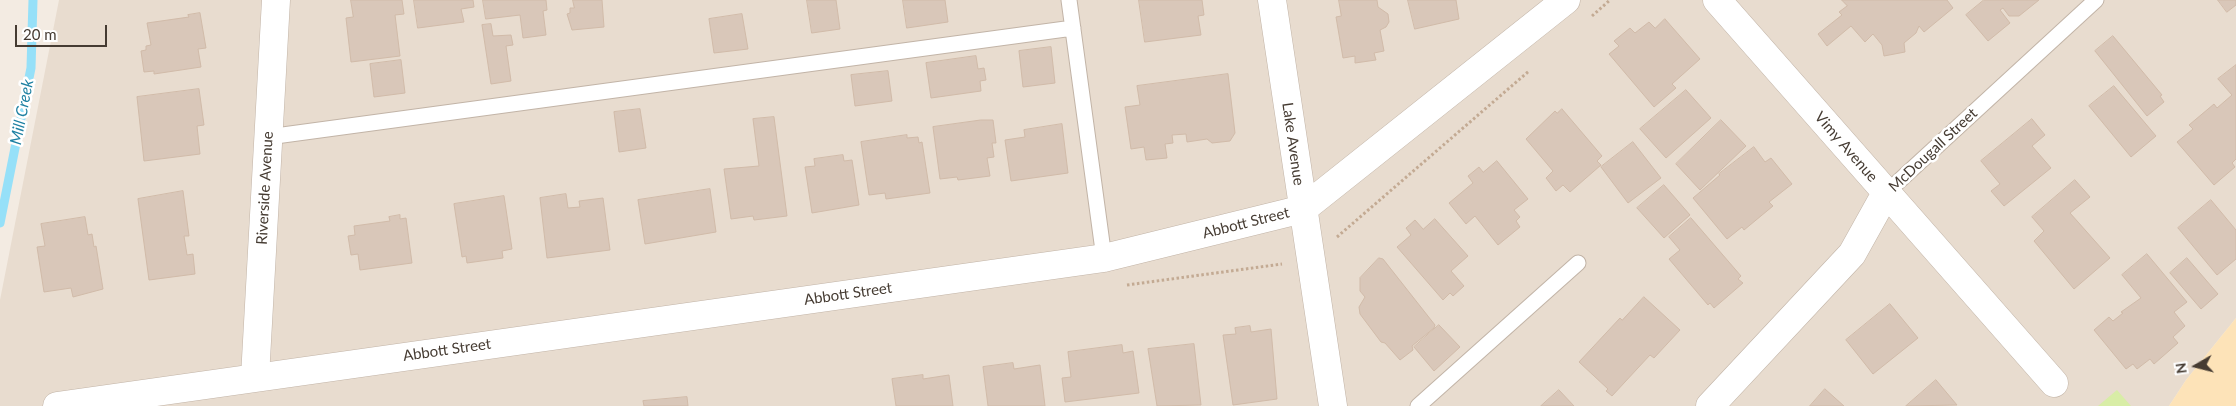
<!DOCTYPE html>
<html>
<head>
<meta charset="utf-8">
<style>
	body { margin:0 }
	#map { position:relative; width:2236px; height:406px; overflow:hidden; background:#f3ebe2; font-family:Lato,sans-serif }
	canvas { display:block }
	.north { position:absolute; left:2171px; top:341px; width:50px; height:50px; -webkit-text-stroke:4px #fff; paint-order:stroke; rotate:262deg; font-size:14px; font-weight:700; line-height:20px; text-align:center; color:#453b32 }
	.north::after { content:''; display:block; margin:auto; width:18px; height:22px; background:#453b32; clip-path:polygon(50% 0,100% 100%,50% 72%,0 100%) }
	.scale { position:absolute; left:15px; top:25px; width:92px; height:22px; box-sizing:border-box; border:2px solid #453b32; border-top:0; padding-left:6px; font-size:15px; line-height:18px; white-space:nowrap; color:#453b32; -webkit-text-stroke:4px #fff; paint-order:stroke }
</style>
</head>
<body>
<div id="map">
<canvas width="2236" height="406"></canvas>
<div class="north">N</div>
<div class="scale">20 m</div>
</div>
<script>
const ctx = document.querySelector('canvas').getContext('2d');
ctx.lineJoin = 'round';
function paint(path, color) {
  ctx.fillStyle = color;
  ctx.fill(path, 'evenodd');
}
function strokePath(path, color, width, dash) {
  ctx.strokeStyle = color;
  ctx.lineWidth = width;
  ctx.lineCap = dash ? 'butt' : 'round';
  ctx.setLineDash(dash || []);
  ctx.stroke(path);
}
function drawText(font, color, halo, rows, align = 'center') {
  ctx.font = font + ' Lato,sans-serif';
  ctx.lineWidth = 5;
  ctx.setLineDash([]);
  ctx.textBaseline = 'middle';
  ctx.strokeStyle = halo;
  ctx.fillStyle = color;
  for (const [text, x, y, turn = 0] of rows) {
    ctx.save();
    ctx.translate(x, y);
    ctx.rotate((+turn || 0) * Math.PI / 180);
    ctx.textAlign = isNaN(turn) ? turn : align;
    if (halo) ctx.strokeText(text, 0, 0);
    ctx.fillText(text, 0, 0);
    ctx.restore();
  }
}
paint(new Path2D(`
	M59,0H2236V318L2186,380L2169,406H0V300Z`), '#e8dccf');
paint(new Path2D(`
	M2117,390L2131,406H2098Z`), '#d8eda6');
paint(new Path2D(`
	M2236,318V406H2169L2186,380Z`), '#fde3b8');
strokePath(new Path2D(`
	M0,223L31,68L33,0`), '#96e0f8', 9);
const building = new Path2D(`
	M351,0H402L404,14L395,15L400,56L351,62L346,18L353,17Z
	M414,0H473L474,7L461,9L464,22L418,28Z
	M483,0H546L547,10L543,11L546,35L523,38L520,15L486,19Z
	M573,0H602L604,27L572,30L567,14L570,13V8H574Z
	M807,0H836L840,29L812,33Z
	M903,0H945L948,22L907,28Z
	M1139,0H1202L1204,15L1198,16L1201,35L1145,42Z
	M1339,0H1377L1378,7L1388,14L1389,22L1386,27L1380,30L1384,51L1374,53L1376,60L1355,63V56L1343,58L1336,17L1341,16Z
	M1408,0H1456L1459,19L1415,29Z
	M1842,0H1947L1953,8L1924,32L1919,26L1916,33L1904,43L1905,52L1884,56L1882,45L1873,34L1865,42L1851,26L1827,46L1818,34L1842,15L1839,12L1847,6Z
	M1984,0H2039L2019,16H2009L2003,8L2000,10L2010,23L1988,41L1966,15Z
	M2218,0H2236V5L2227,12Z
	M200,13L206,48L198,49L201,67L154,74V71L144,72L141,51L146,50V46L151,45L147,23L189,17L188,15Z
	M742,14L748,49L714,53L709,19Z
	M1665,19L1700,59L1672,84L1676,88L1654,107L1609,54L1619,46L1614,41L1630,28L1635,33L1649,22L1655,28Z
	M491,24L493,36L511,35L513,45L506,46L511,81L491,84L482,25Z
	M2113,36L2162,95L2160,96L2164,102L2147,116L2095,51Z
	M1051,47L1055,83L1023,87L1019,51Z
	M976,56L978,69L984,68L986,80L980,81L981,91L931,98L926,63Z
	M401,60L405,93L374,97L370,64Z
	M2236,65V159L2232,163L2235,167L2214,185L2177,142L2193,129L2189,125L2214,104L2217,108L2232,95L2218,79Z
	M888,71L892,101L855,106L851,75Z
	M1228,74L1235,133L1230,141L1212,143L1207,139L1187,142L1186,134L1172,135L1173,143L1165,144L1167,158L1146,160L1144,147L1131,149L1125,107L1140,105L1137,86Z
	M2114,86L2156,136L2131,157L2089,106Z
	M199,89L204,125L197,126L200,154L144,161L137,97Z
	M1686,90L1711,118L1666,158L1640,129Z
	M640,109L646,148L619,152L614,112Z
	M1562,109L1602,156L1597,161L1601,165L1570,192L1563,185L1556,191L1546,178L1553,171L1526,139L1555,111L1557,113Z
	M774,117L787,216L754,220L753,216L731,219L724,169L759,166L753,119Z
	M2032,119L2045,135L2032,146L2051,168L2004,206L1991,191L2000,184L1981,161Z
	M981,120H993L996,143H992L994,157L987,158L990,176L958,180L957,177L940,179L933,127Z
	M1721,120L1746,146L1700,190L1676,164Z
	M1062,124L1068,173L1011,181L1005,140L1025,137L1024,130Z
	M907,135V138L918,137L919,143L922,142L930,193L886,199L885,193L869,195L861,142Z
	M1633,142L1661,178L1628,203L1601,167Z
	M1754,147L1765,162L1771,158L1792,184L1769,202L1773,206L1744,230L1742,227L1727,239L1693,198L1720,175L1719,174Z
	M843,155L844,161L852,160L859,205L812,213L805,167L815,166L814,159Z
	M1497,161L1528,199L1514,210L1520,217L1516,221L1520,227L1498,245L1475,216L1466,224L1449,203L1473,183L1468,176L1479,167L1483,172Z
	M2075,180L2090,197L2070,213L2110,258L2074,289L2034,241L2044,231L2032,217Z
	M1664,185L1690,215L1664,238L1637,208Z
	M710,189L716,232L645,244L638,200Z
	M183,191L189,236H184L187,255L193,254L195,274L149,280L138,199Z
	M566,194L568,208L580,207L579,201L603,198L610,250L547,258L540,198Z
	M504,196L512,249L502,251L503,258L467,263L466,256L462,257L454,204Z
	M2211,200L2236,230V259L2217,275L2178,228Z
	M400,215V219L406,218L412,263L360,270L358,254L351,255L348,236L355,235L354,226L390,221L389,217Z
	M85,217L88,235L92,234L94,247L96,246L103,289L73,297L71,288L44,292L37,247L45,246L41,224Z
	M1691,218L1741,276L1738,279L1743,283L1714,308L1710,303L1708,305L1669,259L1680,250L1669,237Z
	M1435,219L1468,256L1451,271L1464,286L1453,296L1450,293L1443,300L1397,247L1411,235L1406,228L1415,220L1423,229Z
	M2147,254L2187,302L2174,312L2185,326L2173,337L2178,343L2154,364L2150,359L2137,369L2133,364L2126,369L2094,330L2109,317L2113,321L2123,313L2121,312L2141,298L2122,275Z
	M1379,258L1383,259L1435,325L1434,328L1412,346L1413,350L1400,360L1385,343L1381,342L1360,314L1359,307L1365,297L1360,291V278Z
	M2187,258L2218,294L2201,309L2170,273Z
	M1644,297L1680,330L1654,358L1650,355L1612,396L1606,391L1608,389L1579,362L1620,318L1622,320Z
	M1890,304L1918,338L1873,374L1846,340Z
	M1439,325L1460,347L1434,371L1414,347Z
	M1250,326L1251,332L1271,329L1277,399L1233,405L1223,335L1236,334L1235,328Z
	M1194,344L1201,405L1157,406L1148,349Z
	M1122,345L1123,353L1133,351L1139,393L1065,402L1062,378L1071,377L1068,352Z
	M1013,363L1014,369L1040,365L1045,406H988L983,367Z
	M923,375V379L949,375L953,406H896L892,379Z
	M1936,380L1957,405L1906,406Z
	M1825,389L1844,406H1810Z
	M1559,390L1574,406H1541Z
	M687,397L688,406H644L643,401Z`);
paint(building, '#d9c7b9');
strokePath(building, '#d1bba9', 1);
const service = new Path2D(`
	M1069,0L1104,258
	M268,137L1073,28
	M1886,193L2096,0
	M1418,406L1578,263`);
const minor = new Path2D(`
	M1272,0L1333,406
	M1717,0L2054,383
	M255,377L276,0
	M57,406L1104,258L1303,209L1566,0
	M1710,406L1852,254L1886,193`);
strokePath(service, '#c2b4a7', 17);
strokePath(minor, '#c2b4a7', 29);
strokePath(new Path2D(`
	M1592,16L1610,0
	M1337,237L1529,71
	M1127,285L1282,264`), '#c3aa93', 3, [2.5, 2.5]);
strokePath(service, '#fff', 15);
strokePath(minor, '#fff', 28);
drawText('15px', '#453b32', '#fff', [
	["Lake Avenue",1293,144,82],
	["Vimy Avenue",1846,147,49],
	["McDougall Street",1933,150,-43],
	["Riverside Avenue",265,188,-87],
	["Abbott Street",1246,223,-14],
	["Abbott Street",848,294,-8],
	["Abbott Street",447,350,-8]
]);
drawText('italic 16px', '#1e80a2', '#fff', [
	["Mill Creek",22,112,-79]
]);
</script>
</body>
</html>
